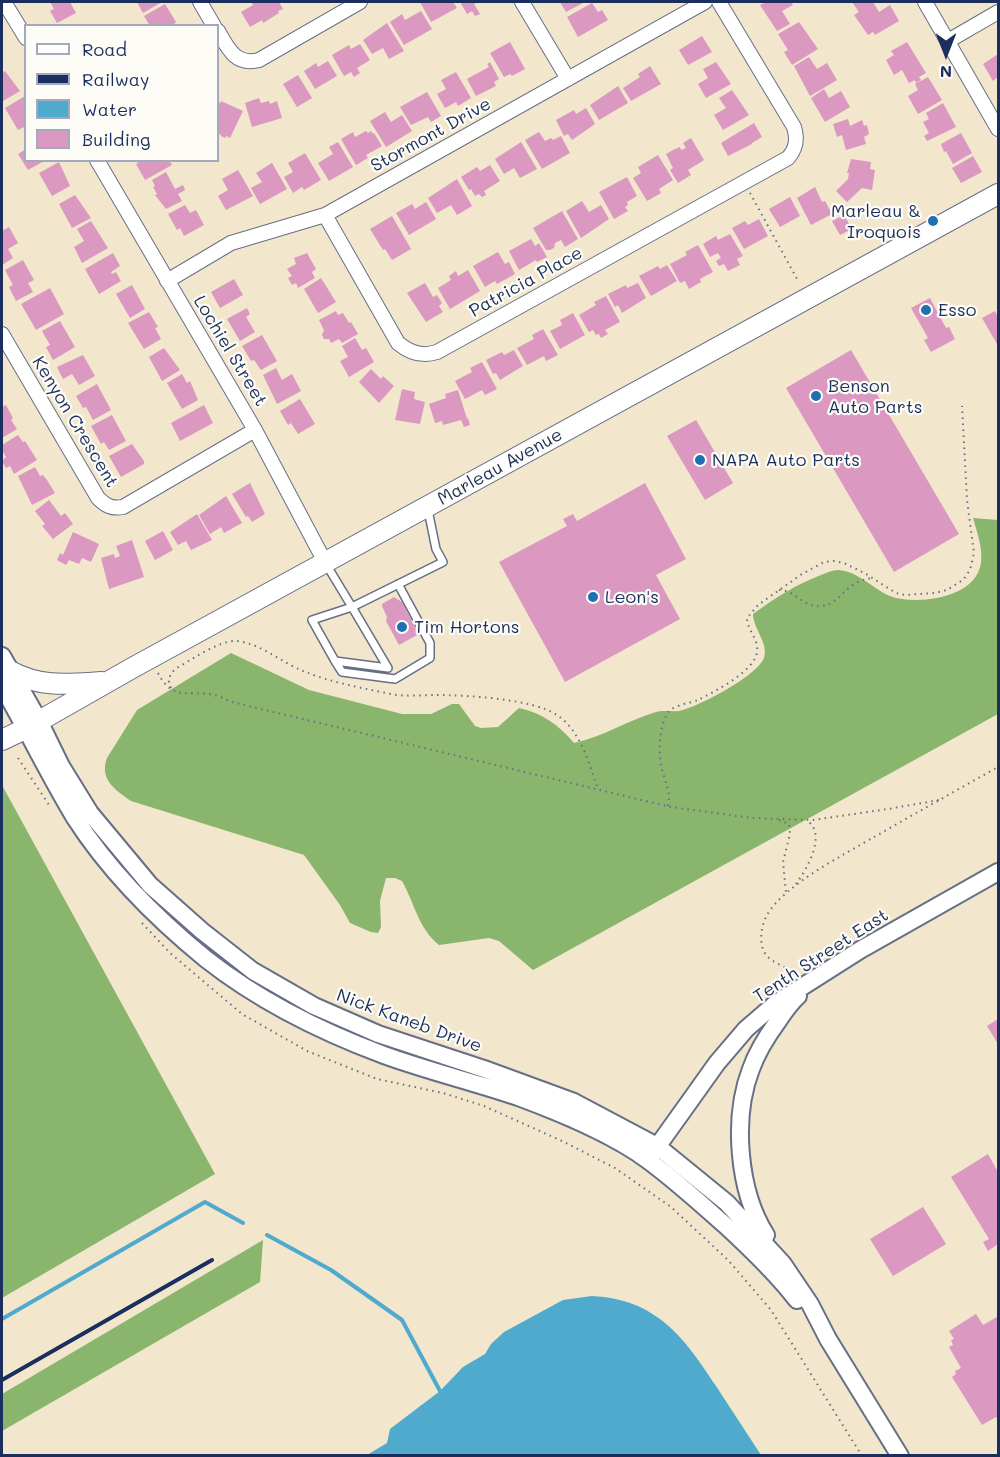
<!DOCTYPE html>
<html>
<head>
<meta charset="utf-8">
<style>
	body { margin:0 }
	#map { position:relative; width:1000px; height:1457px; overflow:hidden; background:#f2e6cd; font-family:Mali,sans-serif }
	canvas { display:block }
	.frame { position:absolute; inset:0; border:3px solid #1b2f5e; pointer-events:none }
	.legend { position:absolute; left:24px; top:24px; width:195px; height:138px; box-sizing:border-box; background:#fdfcf7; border:2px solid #a3aaba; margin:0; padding:8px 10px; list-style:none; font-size:18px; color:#1b2f5e }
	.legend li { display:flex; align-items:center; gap:12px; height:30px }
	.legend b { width:30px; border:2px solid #a3aaba }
	.north { position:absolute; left:916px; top:24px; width:60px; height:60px; -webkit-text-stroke:4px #fdfcf7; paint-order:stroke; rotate:180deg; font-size:16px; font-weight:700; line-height:24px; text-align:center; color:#1b2f5e }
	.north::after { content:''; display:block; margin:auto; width:21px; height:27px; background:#1b2f5e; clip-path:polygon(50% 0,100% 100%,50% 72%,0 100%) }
</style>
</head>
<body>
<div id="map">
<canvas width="1000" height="1457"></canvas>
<div class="frame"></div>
<ul class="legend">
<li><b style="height:8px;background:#fff"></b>Road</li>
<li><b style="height:8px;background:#1b2f5e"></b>Railway</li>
<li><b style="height:16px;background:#4faacd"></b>Water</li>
<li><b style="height:16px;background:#db98c1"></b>Building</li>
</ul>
<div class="north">N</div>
</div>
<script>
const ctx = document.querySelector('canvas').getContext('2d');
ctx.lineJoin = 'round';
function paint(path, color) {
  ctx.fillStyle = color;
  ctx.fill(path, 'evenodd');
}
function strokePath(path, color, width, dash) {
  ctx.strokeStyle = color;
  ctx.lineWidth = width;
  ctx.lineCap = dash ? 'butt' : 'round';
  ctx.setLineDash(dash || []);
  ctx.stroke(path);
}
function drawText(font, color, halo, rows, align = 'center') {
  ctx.font = font + ' Mali,sans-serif';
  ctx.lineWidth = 4.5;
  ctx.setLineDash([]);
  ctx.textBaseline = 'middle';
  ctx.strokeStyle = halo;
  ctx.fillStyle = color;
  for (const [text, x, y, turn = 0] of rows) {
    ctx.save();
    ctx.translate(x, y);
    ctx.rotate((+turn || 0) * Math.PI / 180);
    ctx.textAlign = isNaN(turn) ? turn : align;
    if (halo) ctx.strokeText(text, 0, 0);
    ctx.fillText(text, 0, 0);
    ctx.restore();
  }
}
paint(new Path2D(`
	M973,518L998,520V714L533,970L499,941L489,938L439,945C418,928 415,904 402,881L395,878H386L380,901L381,927L378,933L371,932L350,923L340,905L304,855L131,801C115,790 99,779 107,758L137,710L231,653L309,690L402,714H431L452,704H459L475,726L481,728L498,727L519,708C542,713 559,725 574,743C603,737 628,720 656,712C663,710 672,712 679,711C698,707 757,676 764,658C769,643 753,629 753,614C775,598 795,585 821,575C826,573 833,570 838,570C860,571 876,593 896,598C924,604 976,597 981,563C983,548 977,532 973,518Z
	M3,787L215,1174L2,1298V788Z
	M263,1240L260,1282L2,1431V1394Z`), '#89b56c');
paint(new Path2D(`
	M592,1296C656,1299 684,1337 716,1386C731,1409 746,1432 761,1455H367L387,1443L390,1429L440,1391L463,1367L485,1354L491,1344L504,1332L563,1300Z`), '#4faacd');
strokePath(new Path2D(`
	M267,1235L331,1270L402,1320L440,1391
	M2,1319L205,1202L243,1223`), '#4faacd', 4);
paint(new Path2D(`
	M50,2H70L76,13L57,23L50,11L54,9Z
	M137,2H162L143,13Z
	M251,2H279L283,9L278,11L279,13L263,23L262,20L250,27L241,12L253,5Z
	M420,2H453L457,8L431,22Z
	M460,2H479L474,4L480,14L475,16L472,11L467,14Z
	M560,2H585L566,12Z
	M766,2H791L793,5L782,11L790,24L777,31L760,5Z
	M852,2H873L879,12L890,5L899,21L875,35L873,32L868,35L854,15L859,12Z
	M592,3L598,12L602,10L608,20L578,37L567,17Z
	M165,4L176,22L172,26H150L144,16Z
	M421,11L432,29L404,45L390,22L402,14L405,20Z
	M799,22L818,49L792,65L784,52L788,50L778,34Z
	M387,23L404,51L389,59L383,48L372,54L363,40Z
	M702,36L712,52L688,65L679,50Z
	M510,42L525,69L512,76L510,74L504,77L490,53Z
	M907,42L926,73L919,77L921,80L916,83L915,80L909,83L902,70L894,75L886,60L894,55L891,51Z
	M360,44L370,60L357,68L360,73L354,77L351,72L344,76L332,55L349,45L351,49Z
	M998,54V77L993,81L983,64Z
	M809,57L817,69L827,63L837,80L810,96L794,66Z
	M328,61L337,76L315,89L304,71L316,63L318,67Z
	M490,62L499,79L494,82L496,86L476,96L467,79L489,67L487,64Z
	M716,62L731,84L706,98L698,84L708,78L703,69Z
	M650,66L661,84L631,101L623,88L640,77L638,74Z
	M5,71L20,91L3,101L2,73Z
	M456,72L471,98L458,106L456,102L445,108L437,94L446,89L441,80Z
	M298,75L312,98L297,107L283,84Z
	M928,77L942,100L918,114L908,96L918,90L915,84Z
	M618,86L628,103L599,120L590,105Z
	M824,89L829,98L841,91L850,107L825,122L811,98Z
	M732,90L749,115L723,130L714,115L726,108L719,98Z
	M427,92L441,116L431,122L428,117L411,125L400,107Z
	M25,96L26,126L18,130L5,108Z
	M259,98L261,103L269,101L270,104L277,101L282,118L252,127L245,103Z
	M221,101L243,111L230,138L226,136L225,138L221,136L220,133L218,139V102L220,103Z
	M943,103L956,127L927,141L924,136L929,133L923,122L929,119L926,113Z
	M586,108L595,124L572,140L568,134L564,136L556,120L574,110L576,114Z
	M385,112L391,122L402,115L412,131L386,147L370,121Z
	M848,119L850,126L862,120L864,126L867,125L869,134L864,137L866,144L846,150L842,135L837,137L833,124Z
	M754,123L762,137L752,143V144L728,156L721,143Z
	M366,131L368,133L371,131L373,134L374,133L382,146L366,155L368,158L356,165L341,139L353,132L355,137Z
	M539,132L545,141L551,138L553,140L561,136L570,153L542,169L525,140Z
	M961,133L972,153L953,164L946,151L944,152L941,144Z
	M691,138L704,160L688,170L691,175L678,183L670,170L673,168L666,154L675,149L680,147L681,150L686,148L683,143Z
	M338,142L353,167L329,181L318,163L333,154L329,147Z
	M521,142L537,169L520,178L514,168L504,174L495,159Z
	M26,149V160H46L28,170L18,154Z
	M305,153L321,180L304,190L302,187L293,193L284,177L293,172L288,163Z
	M658,155L673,180L659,189L661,193L647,201L633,178L641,173L638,167Z
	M973,156L982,172L961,183L952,168Z
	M851,159L871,162L870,169L875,170L872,190L862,188L847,202L836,191L848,179L849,173H847Z
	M137,160H169L172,165L145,180L136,164L138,163Z
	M59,162L70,186L52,196L39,173Z
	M272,163L287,189L260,204L251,188L262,182L256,173Z
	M490,165L500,181L484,191L486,195L482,197L479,194L475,196L471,189L469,190L461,177L477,167L480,171Z
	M238,170L253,196L226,210L218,196L228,190L222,179Z
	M166,172L175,189L183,185L185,190L178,194L182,201L166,209L155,195L157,194L153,187L155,186L152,180Z
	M627,177L637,196L627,202L628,205L625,207L628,211L614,219L599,192Z
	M457,179L472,206L457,215L451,205L437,213L428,198Z
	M815,187L822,202L825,201L832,214L811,225L797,198Z
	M75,195L91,218L72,228L59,204Z
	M790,197L800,216L780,227L769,209Z
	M582,201L589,212L601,205L609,219L581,238L566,211Z
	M426,202L436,219L409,235L396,213L412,204L415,209Z
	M185,205L190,213L196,210L204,225L184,236L180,228L177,230L168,214Z
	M562,211L578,239L565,247L561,240L555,243L554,248L550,250H546L533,228Z
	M844,215L852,229L840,235L832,221Z
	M392,216L411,249L392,260L385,249L383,250L370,229Z
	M759,219L768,236L744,249L732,228L745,221L748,225Z
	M91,221L108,248L82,263L74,247L84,241L77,229Z
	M9,227L18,243L8,249L13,258L2,265V231Z
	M730,234L743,256L737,259L740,265L728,271L724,264L719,266L716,261L721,258L718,253L710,257L703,244L716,236L718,240Z
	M531,239L535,246L539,243L547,257L537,262L536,260L519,270L509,251Z
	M698,245L713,272L700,279L701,282L689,289L685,281L680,283L670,264L687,255L685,252Z
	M498,252L505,264L509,262L515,274L497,284L495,281L485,287L473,266Z
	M113,253L120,266L111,272L112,274L116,272L121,281L99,294L85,269Z
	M307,253L316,269L312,272L315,278L298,288L296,283L292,285L288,278L292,276L287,269L296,264L294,258Z
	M23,260L34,280L28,283L33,292L16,301L9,287L13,285L5,270Z
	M667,265L677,281L651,296L639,276L658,266L660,269Z
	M468,270L480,291L450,309L438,288L451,280L449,276L456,271L458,276Z
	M321,278L336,302L318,313L304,289Z
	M234,279L243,295L220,308L211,292Z
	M425,283L433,297L437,295L442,303L439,306L443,312L426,322L407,293Z
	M638,283L646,298L622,313L618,305L615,307L608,294L626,285L627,288Z
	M132,285L145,309L130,318L116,294Z
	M50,288L64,314L36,330L21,304Z
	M606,296L620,322L605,330L608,334L601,338L599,334L596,335L593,330L589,332L579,315L596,305L594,302Z
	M930,298L946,328L949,327L955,339L931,352L924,340L928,338L911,308Z
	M247,308L250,314L246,317L255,332L240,341L227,319Z
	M336,311L338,315L343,313L349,323L351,322L358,334L342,343L339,339L331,343L329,339H324L322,335L324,330L319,320Z
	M995,311L998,318V343L997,344L982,318Z
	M149,312L158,327L155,328L161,339L144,349L128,323Z
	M573,313L585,335L560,349L550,331L562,325L560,320Z
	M60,321L75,347L53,360L46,347L50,345L42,331Z
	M543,329L558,355L546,361L544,356L527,365L517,348L534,339L532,335Z
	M262,335L277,361L261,370L254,360L251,361L242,346Z
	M355,338L362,350L366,348L374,362L349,377L340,361L348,357L342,346Z
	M164,348L180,370L162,381L149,357Z
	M514,350L523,366L500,380L496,373L493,374L486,360L502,352L504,355Z
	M851,350L959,534L894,572L786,388Z
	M83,355L95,376L79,385L72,374L63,379L57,367Z
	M482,362L497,389L485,395L482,390L465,399L455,381L472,372L470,368Z
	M276,368L282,380L292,374L301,391L277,404L263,375Z
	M371,369L381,379L383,376L394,386L379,403L359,382Z
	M182,374L187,383L190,381L198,400L182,409L167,383Z
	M97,384L111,410L93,420L86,407L83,408L76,396Z
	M402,389L415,392L414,399L425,402L420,424L395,420Z
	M458,390L467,419L468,418L470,425L464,427L461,420L443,425L442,421L435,423L429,404L446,398L445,394Z
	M300,399L315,424L298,434L291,423L288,425L280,411Z
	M6,405L13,418L11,420L17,429L2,438V407Z
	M204,405L213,423L180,441L171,423Z
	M112,415L126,441L109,450L104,442L101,444L91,426Z
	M696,420L733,483L705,500L667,436Z
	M18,435L23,442L25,441L37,460L14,474L10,466L6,468L2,461L6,457L2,450V445Z
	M132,444L144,461V464L121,477L109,456Z
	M35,467L40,476L43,475L47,480L55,493L32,505L18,476Z
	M250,483L265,514L252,522L248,516L246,517L232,494Z
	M645,483L686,559L656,575L680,619L565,682L499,562L567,526L563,519L573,514L577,521Z
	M226,496L242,523L224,533L221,527L210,534L199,515Z
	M49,500L61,516L65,513L73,524L53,539L42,526L45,524L35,511Z
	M197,514L212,540L191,550L186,541L178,545L170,532Z
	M163,531L173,550L155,560L145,541Z
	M73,532L99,544L91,562L82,558L79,564L69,560L66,565L57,560L60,553L63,555Z
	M132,540L144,577L109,589L101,558L114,554L115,558L120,556L116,546Z
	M394,597L402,602L419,634L399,645L386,621L387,617L382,606V604Z
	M998,1019V1044L987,1026Z
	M988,1154L998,1172V1244L988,1251L983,1242L989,1239L951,1177Z
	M923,1207L946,1244L893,1276L870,1239Z
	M976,1314L983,1325L997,1317L998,1320V1420L996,1417L982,1425L952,1377L956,1374L955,1371L961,1368L949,1347L953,1345L951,1340L954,1339L949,1331Z`), '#db98c1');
const service = new Path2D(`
	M326,564L352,607L312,620L335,661L388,668L352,607L443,562L436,549L428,510
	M335,661L342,672L395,679L430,658V643L398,584`);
const minor = new Path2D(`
	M4,2L26,38
	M200,2L214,26
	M522,2L568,79
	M925,2L998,129
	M218,31C228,49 236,66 259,60L360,2
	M948,41L998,12
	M97,160L255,430L326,564
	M325,215L398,343C410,353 422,357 437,352L788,158C796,149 798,140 794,127L719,2
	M167,281L231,243L325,215L705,2
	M2,334L98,498C106,506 112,509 123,507L255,430`);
const tertiary = new Path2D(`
	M2,656L39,721L61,766L90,813L150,885L202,931L253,971L314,1006L378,1034L484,1069L574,1102L657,1146L727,1203L783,1264L810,1304L828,1339L900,1456
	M2,686C27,729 49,775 75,818C109,871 157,919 206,959C258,1000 322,1032 384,1055C428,1071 474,1082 518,1097C561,1113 613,1134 649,1161C676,1181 700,1203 725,1225C750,1248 776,1273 797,1300
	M652,1154L717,1063L746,1029L775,1004L860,950L998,872
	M766,1235C738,1191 732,1118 751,1069C757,1052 767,1036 778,1021C784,1012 790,1003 798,996`);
const secondary = new Path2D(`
	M10,671C41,688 69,684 102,682
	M2,740L25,729L134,667L998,194`);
strokePath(service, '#666f85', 10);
strokePath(minor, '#666f85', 16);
strokePath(tertiary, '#666f85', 20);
strokePath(secondary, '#666f85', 22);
strokePath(new Path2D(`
	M750,193L797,279
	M779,590C796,590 804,609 822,606C842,604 844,580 874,578
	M158,673C174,703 188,689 214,695C220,696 226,700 232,702L671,807L752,818L813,820L888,809L939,800
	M171,688C167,680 169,676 175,669C190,661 219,640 236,641C260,643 281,662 303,671C330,682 361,688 391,694C405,697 422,695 436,695C465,695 534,699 557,715C581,731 589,764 598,789
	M18,758L51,808
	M668,806C671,793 666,783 662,770C658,754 659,731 666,716C670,705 688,704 698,700C714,692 755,671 757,652C759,639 747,630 747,618L758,605L802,574L824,562L834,561L844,563L866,574L896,593L905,595L935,593L947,590L964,579L970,570L974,553L967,500L962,406
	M779,820L789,824L790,834L783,862L786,893
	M796,884C807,869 828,833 806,820
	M142,923L170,953L242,1014L307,1051L377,1079L443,1093L484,1106L562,1141L615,1168L671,1207L728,1260L771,1310L862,1456
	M794,975C785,963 766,964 762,946C760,936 762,924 767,915C785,884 844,855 874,837C916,813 957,790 998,767`), '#666f85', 2, [1.5, 4.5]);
strokePath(service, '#fff', 7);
strokePath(minor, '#fff', 14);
strokePath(tertiary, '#fff', 16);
strokePath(secondary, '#fff', 20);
strokePath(new Path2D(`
	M2,1380L212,1260`), '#1b2f5e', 4);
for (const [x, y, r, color] of [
	[933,221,6,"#1f6fb2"],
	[926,310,6,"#1f6fb2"],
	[816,396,6,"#1f6fb2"],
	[700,460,6,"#1f6fb2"],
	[593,597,6,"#1f6fb2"],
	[402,627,6,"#1f6fb2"]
]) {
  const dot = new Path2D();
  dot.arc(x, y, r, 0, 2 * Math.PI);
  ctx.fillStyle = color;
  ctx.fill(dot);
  strokePath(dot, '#fdfcf7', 2);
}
drawText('18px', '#1b2f5e', '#fdfcf7', [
	["Stormont Drive",431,135,-29],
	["Patricia Place",526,282,-29],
	["Lochiel Street",230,351,59],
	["Kenyon Crescent",75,422,59],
	["Marleau Avenue",500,467,-29],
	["Tenth Street East",821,956,-33],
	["Nick Kaneb Drive",409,1021,20]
]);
drawText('18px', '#1b2f5e', '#fdfcf7', [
	["Marleau &",921,211,"right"],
	["Iroquois",921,232,"right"],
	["Esso",938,310],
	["Benson",828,386],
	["Auto Parts",828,407],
	["NAPA Auto Parts",712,460],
	["Leon's",605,597],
	["Tim Hortons",414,627]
], 'left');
</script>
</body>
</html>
